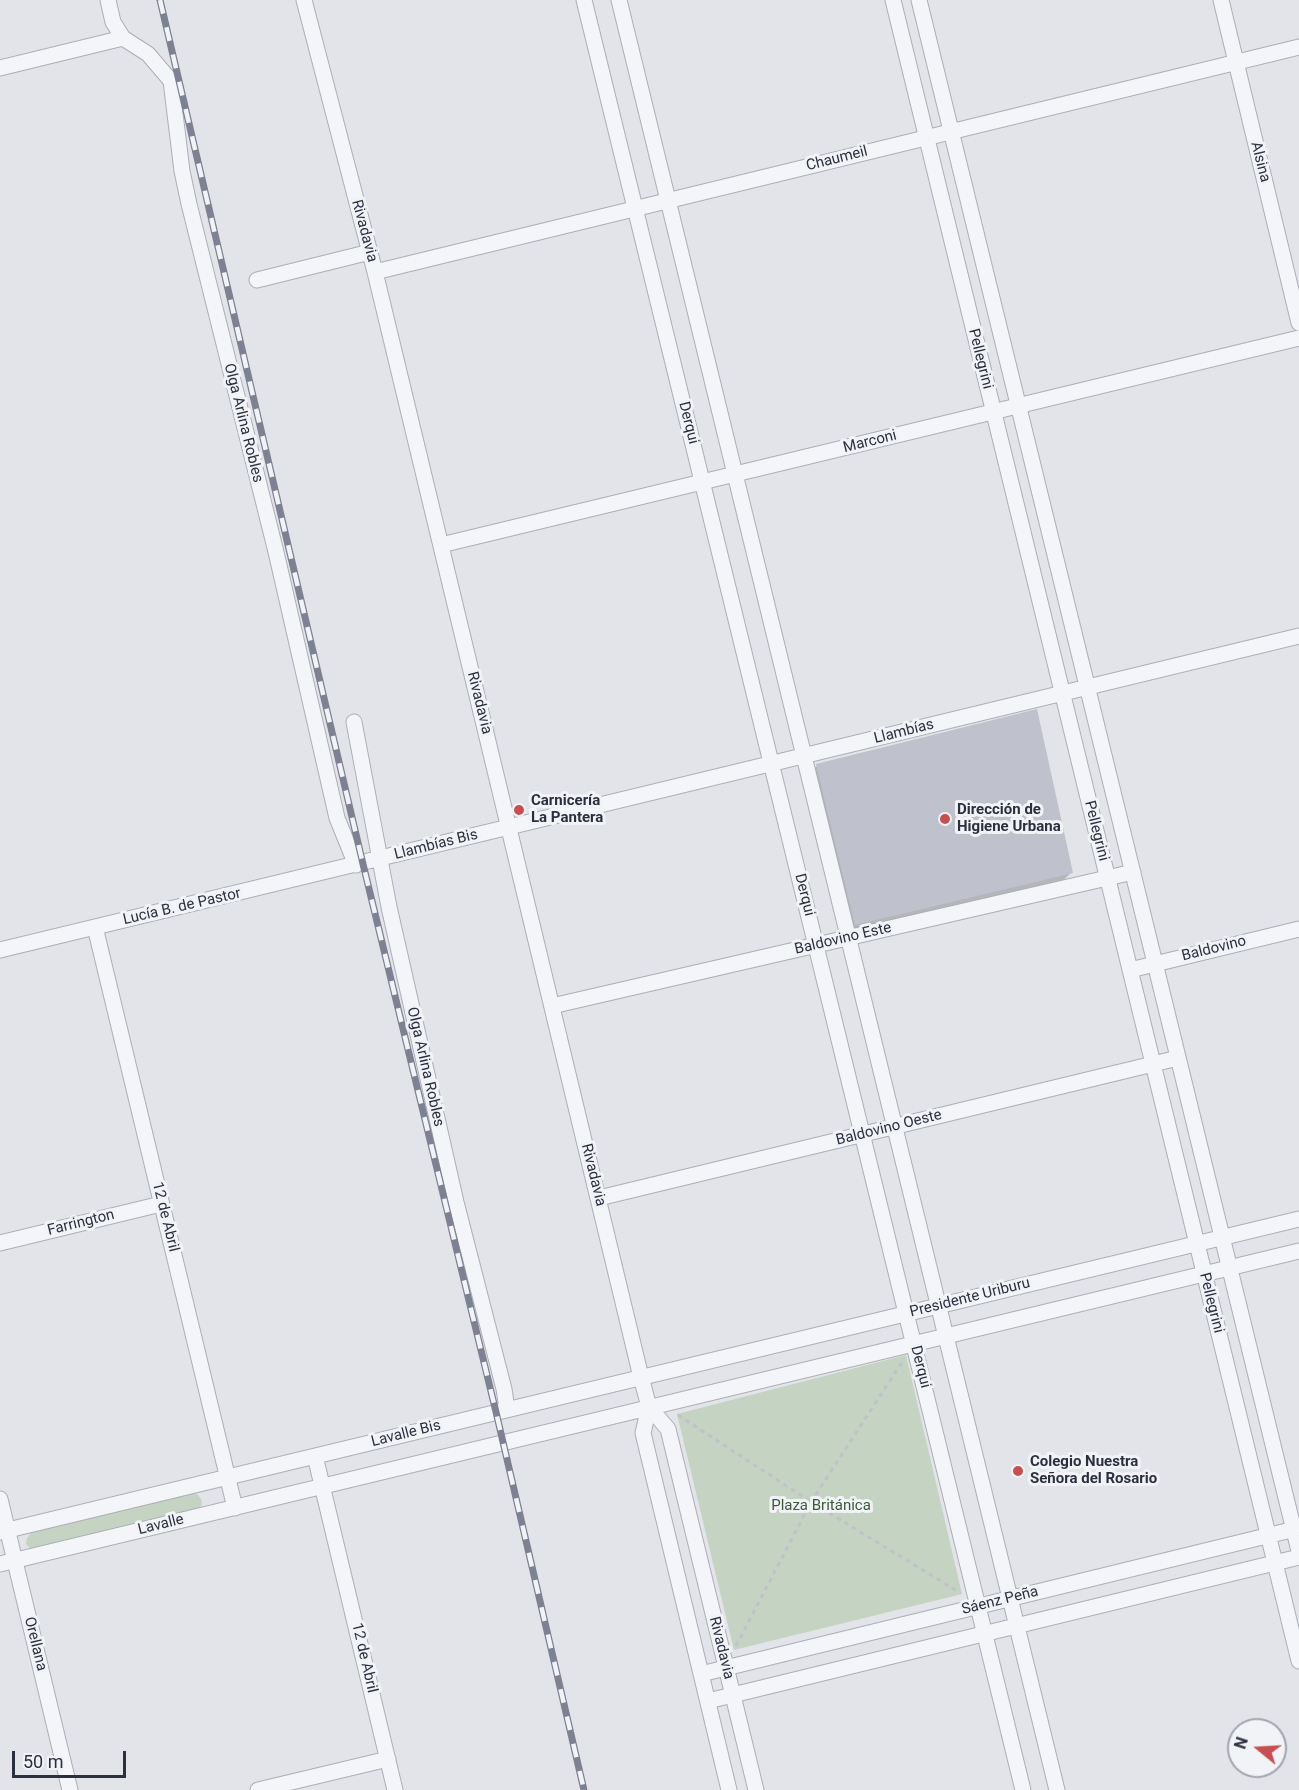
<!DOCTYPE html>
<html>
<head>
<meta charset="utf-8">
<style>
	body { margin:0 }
	#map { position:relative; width:1299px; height:1790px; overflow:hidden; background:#e2e4e9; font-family:Roboto,sans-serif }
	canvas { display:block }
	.north { position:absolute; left:1227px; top:1718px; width:60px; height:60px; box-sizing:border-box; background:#f1f3f7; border:2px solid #a2a5ae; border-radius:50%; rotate:288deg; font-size:16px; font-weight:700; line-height:24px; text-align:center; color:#2b3040 }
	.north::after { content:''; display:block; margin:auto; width:21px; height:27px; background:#c64f52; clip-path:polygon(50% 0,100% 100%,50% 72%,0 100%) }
	.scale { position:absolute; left:12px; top:1751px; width:114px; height:27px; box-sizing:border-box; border:3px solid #2b3040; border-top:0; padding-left:8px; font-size:18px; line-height:21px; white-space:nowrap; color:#2b3040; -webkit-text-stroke:4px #f1f3f7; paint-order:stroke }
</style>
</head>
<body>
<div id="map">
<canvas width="1299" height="1790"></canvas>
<div class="north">N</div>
<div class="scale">50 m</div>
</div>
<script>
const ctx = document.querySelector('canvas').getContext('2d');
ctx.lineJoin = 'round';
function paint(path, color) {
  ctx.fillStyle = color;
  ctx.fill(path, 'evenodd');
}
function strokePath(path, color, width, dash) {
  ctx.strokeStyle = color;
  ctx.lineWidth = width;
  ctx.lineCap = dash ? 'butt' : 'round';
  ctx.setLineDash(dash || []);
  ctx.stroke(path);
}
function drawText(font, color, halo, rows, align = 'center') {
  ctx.font = font + ' Roboto,sans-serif';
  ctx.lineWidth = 6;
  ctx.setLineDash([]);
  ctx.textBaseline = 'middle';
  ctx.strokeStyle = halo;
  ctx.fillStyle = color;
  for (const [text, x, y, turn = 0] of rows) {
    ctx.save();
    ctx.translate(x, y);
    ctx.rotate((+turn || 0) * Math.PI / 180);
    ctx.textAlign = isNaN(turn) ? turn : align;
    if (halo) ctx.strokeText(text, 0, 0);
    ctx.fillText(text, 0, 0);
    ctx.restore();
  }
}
paint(new Path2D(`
	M906,1355L962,1594L734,1650L677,1414Z
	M191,1493L197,1494L201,1499L202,1505L198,1510L32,1550L26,1544L27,1538L31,1533Z`), '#c5d3c3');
paint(new Path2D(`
	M817,766L1072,872L1057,886L841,939L802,780Z`), '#0003');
paint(new Path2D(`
	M1037,709L1073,873L855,925L816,764Z`), '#bfc2cc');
const minor = new Path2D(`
	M108,0L113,22L123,38L148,54L171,81L182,171L189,204L276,552L337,818L356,865
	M304,0L375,272L641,1377L649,1407L668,1429L756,1790
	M584,0L1023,1790
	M619,0L1057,1790
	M893,0L1299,1661
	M919,0L1299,1551
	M1221,0L1299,323
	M0,68L123,38
	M375,272L1299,47
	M257,280L370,252
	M441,545L1299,338
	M354,722L389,907L456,1202L504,1389L507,1409
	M95,927L235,1508
	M0,950L1299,636
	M1130,970L1299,929
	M552,1006L1133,872
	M599,1198L1178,1058
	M0,1243L161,1204
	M649,1407L643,1433L729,1790
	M315,1456L395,1790
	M0,1499L70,1790
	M0,1532L1299,1219
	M0,1564L1299,1251
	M701,1674L1299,1528
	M708,1701L1299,1557
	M258,1790L388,1759`);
strokePath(minor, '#abaeb6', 17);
strokePath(new Path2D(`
	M678,1415L811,1502L959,1592
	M736,1646L811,1502L902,1362`), '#c0c2c8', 3, [4.5, 4.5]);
strokePath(minor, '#f4f5f8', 15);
const rail = new Path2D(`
	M160,0L363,864L496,1412L584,1790`);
strokePath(rail, '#7c8292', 7);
strokePath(rail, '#f1f3f7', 4.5, [14]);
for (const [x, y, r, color] of [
	[519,810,6,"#c64f52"],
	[945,819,6,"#c64f52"],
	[1018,1471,6,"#c64f52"]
]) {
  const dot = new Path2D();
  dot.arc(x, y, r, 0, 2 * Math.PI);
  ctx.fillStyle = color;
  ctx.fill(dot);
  strokePath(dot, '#f1f3f7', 2);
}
drawText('15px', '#2b3040', '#f1f3f7', [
	["Chaumeil",837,159,-14],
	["Alsina",1260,162,76],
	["Rivadavia",364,231,75],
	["Pellegrini",980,359,76],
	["Olga Arlina Robles",243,423,76],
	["Derqui",688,423,76],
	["Marconi",870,442,-14],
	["Rivadavia",479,703,76],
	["Llambías",904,732,-14],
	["Pellegrini",1096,831,76],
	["Llambías Bis",436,845,-14],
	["Derqui",804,895,76],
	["Lucía B. de Pastor",182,907,-13],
	["Baldovino Este",843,939,-13],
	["Baldovino",1214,949,-14],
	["Olga Arlina Robles",425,1067,77],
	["Baldovino Oeste",889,1128,-14],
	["Rivadavia",593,1175,76],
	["12 de Abril",165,1217,76],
	["Farrington",81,1223,-14],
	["Presidente Uriburu",970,1298,-14],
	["Pellegrini",1211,1303,76],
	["Derqui",920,1367,76],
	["Lavalle Bis",406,1434,-14],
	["Lavalle",161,1525,-14],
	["Sáenz Peña",1000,1601,-14],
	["Orellana",35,1644,76],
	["Rivadavia",721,1648,76],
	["12 de Abril",364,1658,77]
]);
drawText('bold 15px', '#2b3040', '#f1f3f7', [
	["Carnicería",531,801],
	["La Pantera",531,818],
	["Dirección de",957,810],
	["Higiene Urbana",957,827],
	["Colegio Nuestra",1030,1462],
	["Señora del Rosario",1030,1479]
], 'left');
drawText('15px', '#3b5b39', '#f1f3f7', [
	["Plaza Británica",821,1506]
]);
</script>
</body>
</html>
